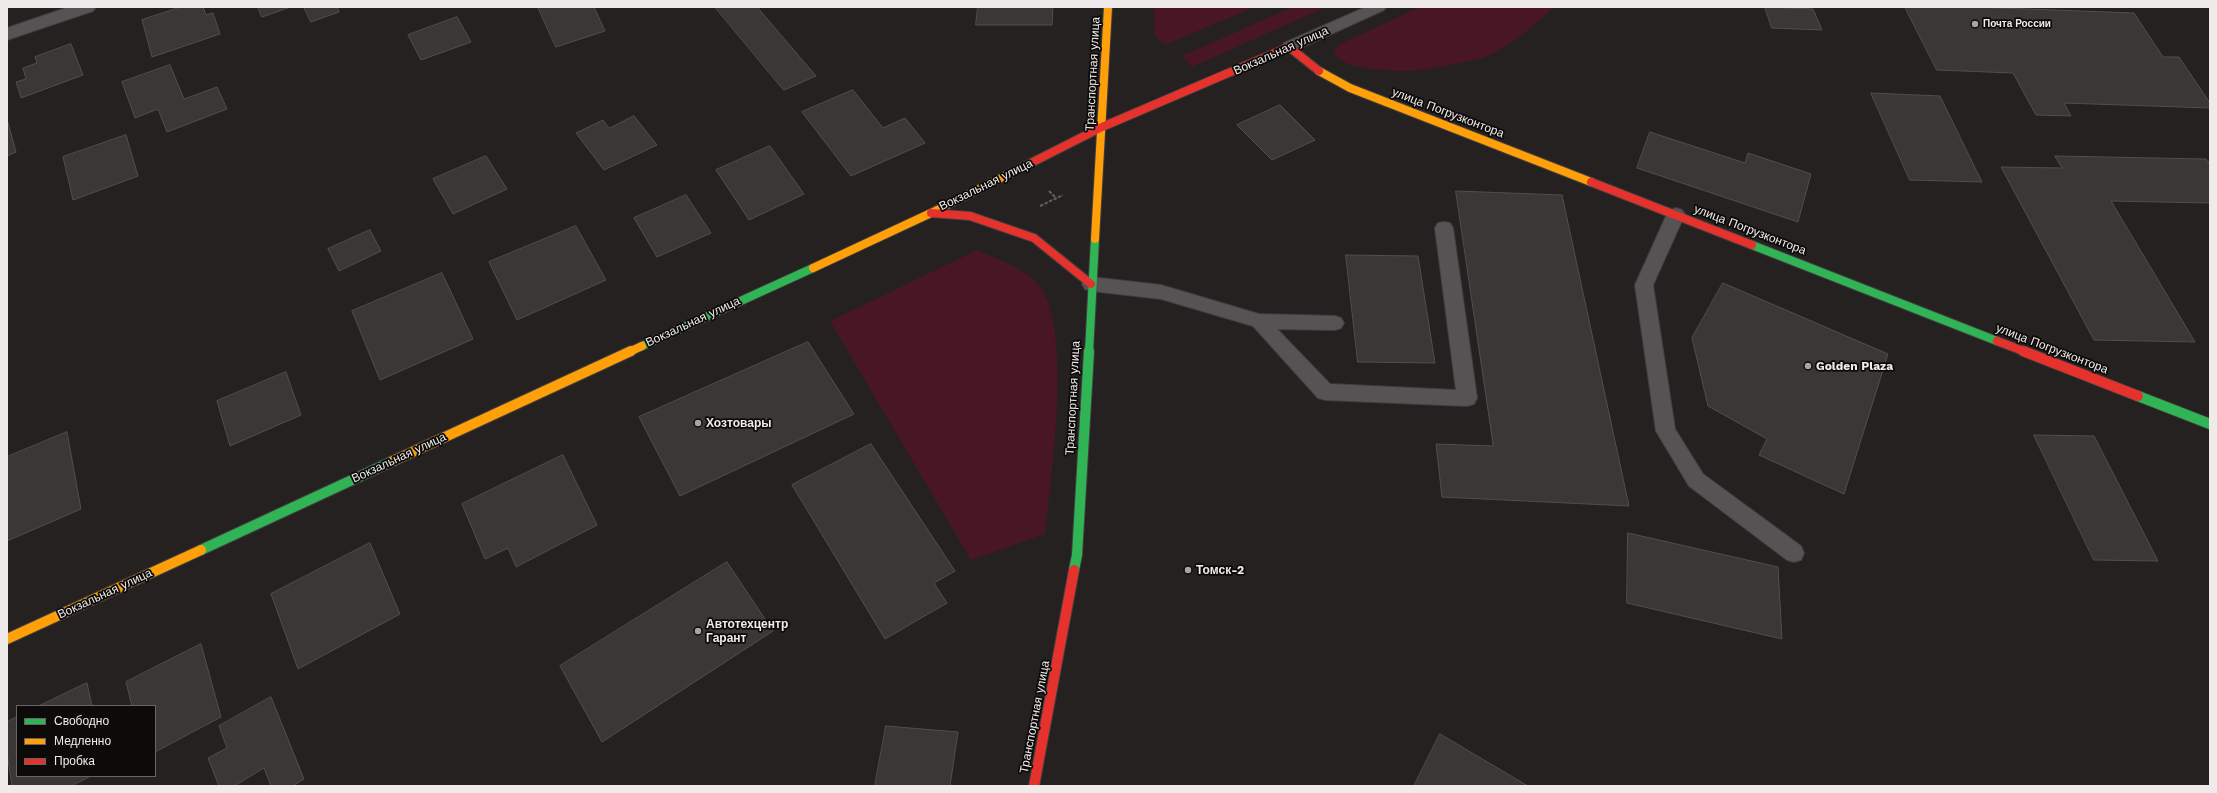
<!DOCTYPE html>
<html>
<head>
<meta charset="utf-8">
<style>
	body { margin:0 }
	#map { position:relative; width:2217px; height:793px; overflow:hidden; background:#252121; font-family:"Work Sans",sans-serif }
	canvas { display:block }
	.frame { position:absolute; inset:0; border:8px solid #efebeb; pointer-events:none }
	.legend { position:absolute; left:16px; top:705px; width:140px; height:72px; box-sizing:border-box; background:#0d0a0a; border:1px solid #676464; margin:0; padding:5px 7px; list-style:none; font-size:12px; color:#efebeb }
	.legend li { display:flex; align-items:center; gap:8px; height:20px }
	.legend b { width:20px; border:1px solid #676464 }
</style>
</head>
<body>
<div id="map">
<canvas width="2217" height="793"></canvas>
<div class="frame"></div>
<ul class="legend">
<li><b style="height:5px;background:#30b455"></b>Свободно</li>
<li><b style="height:5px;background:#ff9f0a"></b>Медленно</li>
<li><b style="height:5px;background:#e5322d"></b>Пробка</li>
</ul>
</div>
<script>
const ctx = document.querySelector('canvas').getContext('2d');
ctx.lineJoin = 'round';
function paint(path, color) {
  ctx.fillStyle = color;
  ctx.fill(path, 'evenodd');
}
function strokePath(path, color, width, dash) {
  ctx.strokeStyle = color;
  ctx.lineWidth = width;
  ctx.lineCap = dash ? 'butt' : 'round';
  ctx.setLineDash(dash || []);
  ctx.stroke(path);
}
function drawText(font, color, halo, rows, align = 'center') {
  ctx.font = font + ' "Work Sans",sans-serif';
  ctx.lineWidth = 3.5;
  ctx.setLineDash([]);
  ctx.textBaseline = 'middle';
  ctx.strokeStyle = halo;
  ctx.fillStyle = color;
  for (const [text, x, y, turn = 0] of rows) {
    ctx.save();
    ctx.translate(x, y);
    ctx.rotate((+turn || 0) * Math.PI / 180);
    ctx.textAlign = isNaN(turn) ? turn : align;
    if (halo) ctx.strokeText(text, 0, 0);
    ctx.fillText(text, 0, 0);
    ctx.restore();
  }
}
paint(new Path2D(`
	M1154,7H1255L1165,45L1154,35Z
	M1292,7H1326L1192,67L1182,56Z
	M1419,7H1554C1534,26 1513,44 1488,56C1479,60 1425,70 1413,71C1399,71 1331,71 1335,49L1341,44Z
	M977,250C997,259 1028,269 1041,288C1072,334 1051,478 1045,534L971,560L830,321Z`), '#481723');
const building = new Path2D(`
	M181,7H203L206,15L213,13L220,34L152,57L142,20Z
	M258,7H291L262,17Z
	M304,7H337L339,12L311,22Z
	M538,7H594L605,31L556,47Z
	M715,7H757L816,76L784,90Z
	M978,7H1053L1052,25H976Z
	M1765,7L1813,9L1822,30L1772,28Z
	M1905,7H1974L2134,13L2163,57H2179L2210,103V108L2064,103L2071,116L2036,115L2013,73L1937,70Z
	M457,17L471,42L421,60L408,35Z
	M71,44L83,75L21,98L16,82L26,79L23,68L37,63L35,57Z
	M170,65L184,99L217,87L227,109L167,132L158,109L135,118L122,82Z
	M853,90L883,128L905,118L925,143L851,176L802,112Z
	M1871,93L1940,96L1982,182L1910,180Z
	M1280,105L1315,140L1272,160L1237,125Z
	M634,116L657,145L604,170L576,133L603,120L609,128Z
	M7,119L16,152L7,156Z
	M1650,132L1745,163L1748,153L1811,174L1798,222L1637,168Z
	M126,135L138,176L73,200L63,157Z
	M770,146L804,194L749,220L716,170Z
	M486,156L507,189L453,214L433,179Z
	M2055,156L2206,159L2210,164V203L2111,201L2195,342L2094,340L2001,167L2062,168Z
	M1456,191L1562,195L1629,506L1442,497L1436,444L1493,446Z
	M686,195L711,233L657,257L634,218Z
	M576,226L606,280L517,320L489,262Z
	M370,230L381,251L339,271L328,249Z
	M1346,255L1418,256L1435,363L1358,362Z
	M442,273L473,339L380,380L352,311Z
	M1723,283L1888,354L1844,494L1759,455L1767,439L1708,406L1692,338Z
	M808,342L854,414L680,496L639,417Z
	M286,372L301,415L230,446L217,401Z
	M67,432L81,509L7,541V457Z
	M2034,435L2094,436L2158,561L2094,560Z
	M871,444L955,571L934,583L947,603L885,639L792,485Z
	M563,455L597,525L516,567L508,548L485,559L462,504Z
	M1628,533L1778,567L1782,639L1627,603Z
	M370,543L400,614L298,669L271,594Z
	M727,562L773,631L602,742L560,666Z
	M201,644L221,717L155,752V706H132L126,682Z
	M87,683L92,706H39Z
	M271,697L304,779L293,786H271L264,768L234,786H219L208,758L227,748L219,726Z
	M17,717V776H91L71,786H12L7,753V722Z
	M886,726L958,732L950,786H875Z
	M1440,734L1528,786H1414Z`);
paint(building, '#3a3737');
strokePath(building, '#524e4e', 1);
const lane = new Path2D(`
	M1366,7H1386L1384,10L1294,51H1284L1281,47L1284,43Z
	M1676,208L1682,210L1685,214L1653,285L1675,429L1703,474L1801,546L1804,553L1801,560L1794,562L1787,560L1689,486L1656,431L1635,285L1667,214L1670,210Z
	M1444,222L1450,223L1453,228L1477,398L1474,404L1467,406L1325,400L1318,398L1253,326L1161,299L1091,291L1085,289L1082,284L1085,279L1091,277L1161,285L1259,314L1335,316L1341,318L1344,323L1341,328L1335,330L1277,329L1330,384L1456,390L1435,228L1438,223Z`);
const street = new Path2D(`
	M69,7H96L93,11L7,40V28Z`);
const fastFar1 = new Path2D(`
	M1752,245L1997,341
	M642,346L813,268
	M1089,352L1095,239`);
const fast = new Path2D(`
	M2138,396L2210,424
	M201,550L393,461
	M1074,570L1077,555L1089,351`);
const slowFar1 = new Path2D(`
	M1319,71L1350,88L1591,182
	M1095,239L1108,7
	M813,268L931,213L1021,168
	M629,352L642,346`);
const slow = new Path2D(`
	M393,461L631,351
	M7,639L201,550`);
const jamFar1 = new Path2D(`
	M1021,168L1102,127L1289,47L1319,71
	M1591,182L1752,245
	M931,213L970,216L1034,238L1091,284
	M1997,341L2026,352`);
const jam = new Path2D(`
	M2023,351L2138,396
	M1034,786L1074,570`);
strokePath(lane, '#403e3e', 2);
strokePath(street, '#403e3e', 2);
strokePath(fastFar1, '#403e3e', 10);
strokePath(fast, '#403e3e', 12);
strokePath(slowFar1, '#403e3e', 10);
strokePath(slow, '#403e3e', 12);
strokePath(jamFar1, '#403e3e', 10);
strokePath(jam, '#403e3e', 12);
strokePath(new Path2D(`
	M1049,191L1056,198
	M1040,206L1063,195`), '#615f60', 2, [3.5, 1.5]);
paint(lane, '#555354');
paint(street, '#555354');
strokePath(fastFar1, '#30b455', 8);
strokePath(fast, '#30b455', 10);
strokePath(slowFar1, '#ff9f0a', 8);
strokePath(slow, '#ff9f0a', 10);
strokePath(jamFar1, '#e5322d', 8);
strokePath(jam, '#e5322d', 10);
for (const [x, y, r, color] of [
	[1975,24,4,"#a8a4a4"],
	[1808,366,4,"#a8a4a4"],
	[698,423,4,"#a8a4a4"],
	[1188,570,4,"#a8a4a4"],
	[698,631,4,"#a8a4a4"]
]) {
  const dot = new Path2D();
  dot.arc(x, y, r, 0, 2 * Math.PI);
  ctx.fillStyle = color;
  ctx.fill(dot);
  strokePath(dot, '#0d0a0a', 1.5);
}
drawText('bold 10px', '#efebeb', '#0d0a0a', [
	["Почта России",1983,24]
], 'left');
drawText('12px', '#efebeb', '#0d0a0a', [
	["Вокзальная улица",1281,51,-24],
	["Транспортная улица",1093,74,-87],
	["улица Погрузконтора",1448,113,21],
	["Вокзальная улица",986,185,-26],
	["улица Погрузконтора",1750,230,21],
	["Вокзальная улица",693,322,-25],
	["улица Погрузконтора",2052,349,21],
	["Транспортная улица",1073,398,-87],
	["Вокзальная улица",399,458,-25],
	["Вокзальная улица",105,594,-25],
	["Транспортная улица",1035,717,-79]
]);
drawText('bold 12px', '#efebeb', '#0d0a0a', [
	["Golden Plaza",1816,366],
	["Хозтовары",706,423],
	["Томск-2",1196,570],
	["Автотехцентр",706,624],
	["Гарант",706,638]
], 'left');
</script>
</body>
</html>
